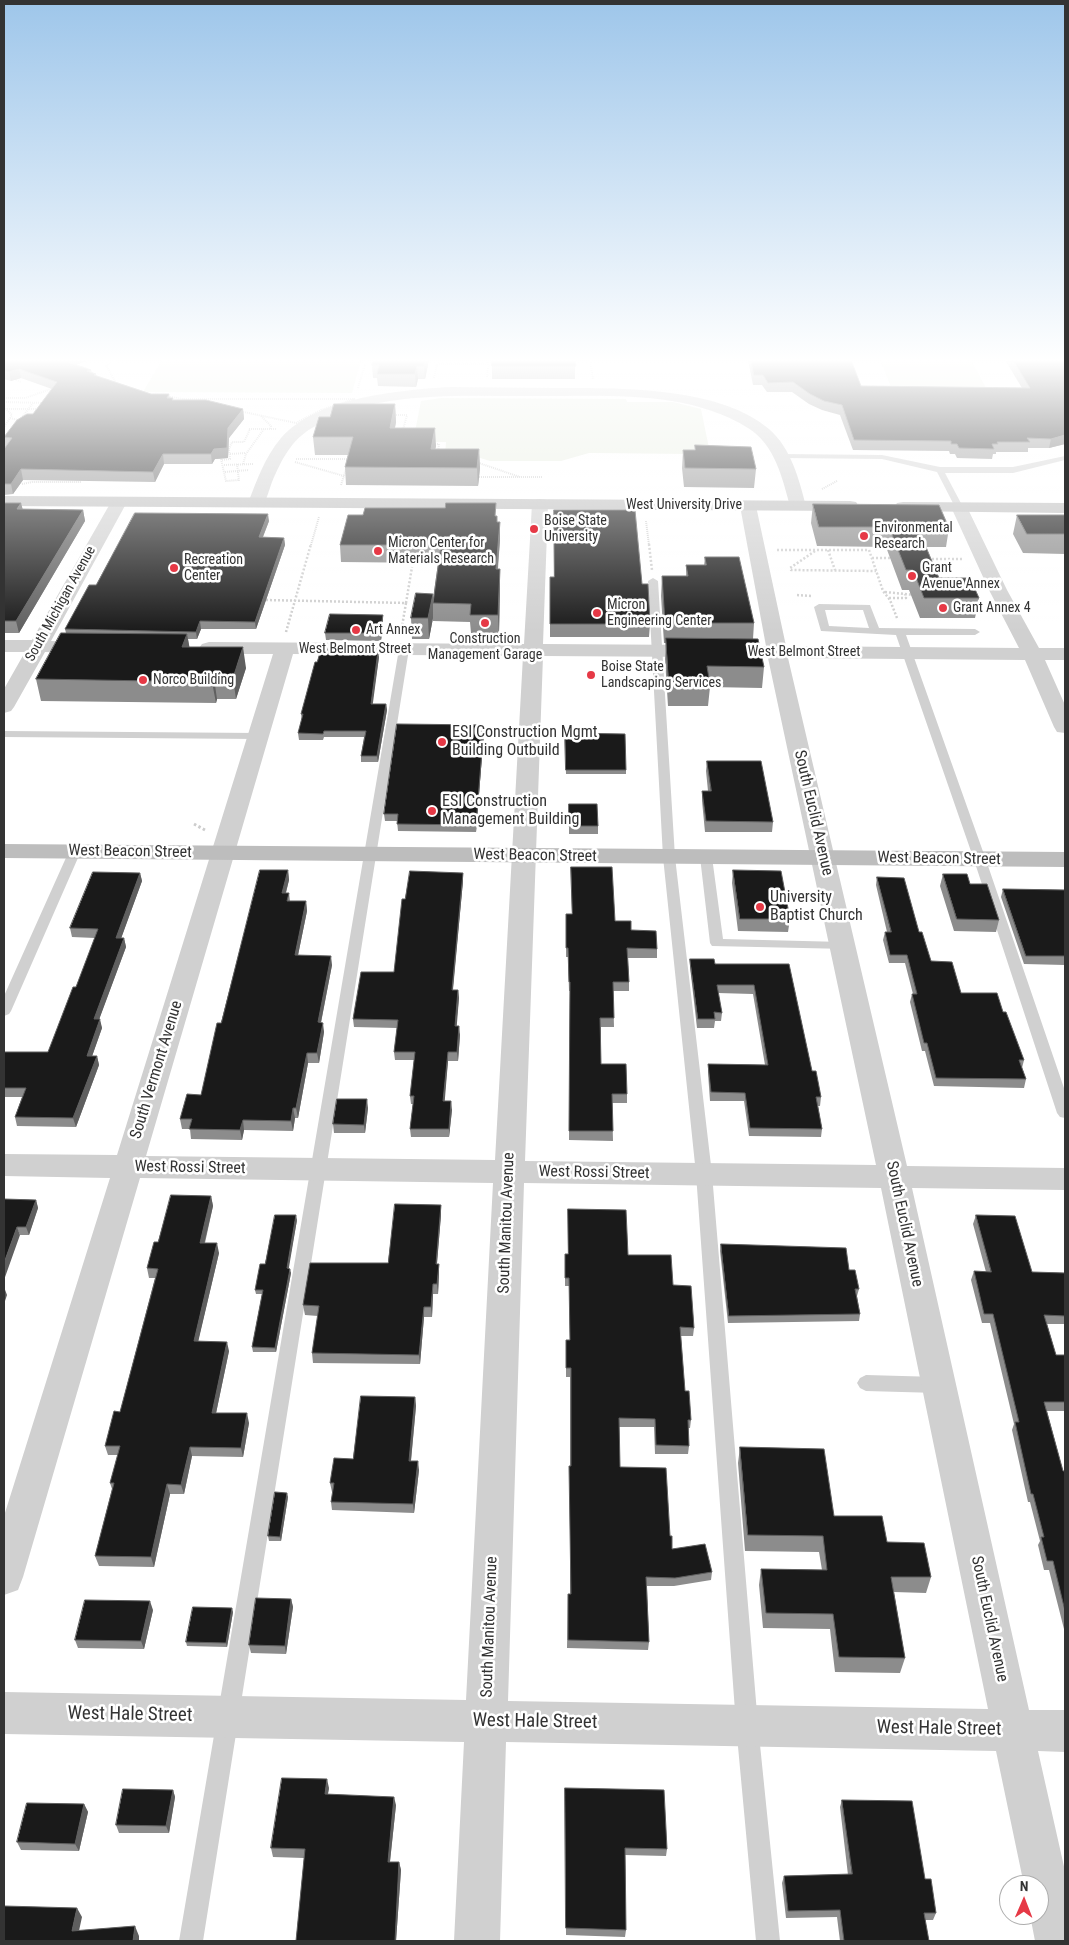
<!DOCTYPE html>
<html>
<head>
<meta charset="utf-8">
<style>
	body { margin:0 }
	#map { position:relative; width:1069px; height:1945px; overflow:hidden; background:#fff; font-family:"Roboto Condensed",sans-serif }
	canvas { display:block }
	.frame { position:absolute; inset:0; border:5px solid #333; pointer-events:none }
	.north { position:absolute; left:999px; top:1875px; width:50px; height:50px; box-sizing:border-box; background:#fff; border:1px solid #adadad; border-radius:50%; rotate:1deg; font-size:14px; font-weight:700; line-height:20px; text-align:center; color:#333 }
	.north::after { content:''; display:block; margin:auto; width:18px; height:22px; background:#e63946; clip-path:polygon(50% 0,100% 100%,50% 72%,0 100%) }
</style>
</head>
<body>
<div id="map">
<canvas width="1069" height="1945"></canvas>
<div class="frame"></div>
<div class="north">N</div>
</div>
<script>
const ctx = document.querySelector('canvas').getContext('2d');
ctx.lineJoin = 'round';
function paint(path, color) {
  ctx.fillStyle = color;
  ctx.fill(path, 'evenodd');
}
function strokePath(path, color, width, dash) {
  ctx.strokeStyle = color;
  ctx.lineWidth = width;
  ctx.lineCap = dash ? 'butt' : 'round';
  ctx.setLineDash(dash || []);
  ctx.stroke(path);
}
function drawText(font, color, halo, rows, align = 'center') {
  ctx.font = font + ' "Roboto Condensed",sans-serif';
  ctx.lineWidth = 5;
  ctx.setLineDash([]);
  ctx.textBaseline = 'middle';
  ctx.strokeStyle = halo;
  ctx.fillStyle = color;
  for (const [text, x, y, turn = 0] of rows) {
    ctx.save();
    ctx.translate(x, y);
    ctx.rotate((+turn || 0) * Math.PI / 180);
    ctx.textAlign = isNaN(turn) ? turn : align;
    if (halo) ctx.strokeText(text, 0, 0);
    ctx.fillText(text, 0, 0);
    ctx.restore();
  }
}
paint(new Path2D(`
	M162,360H361L352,393L143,392Z
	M880,360H971L990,395L894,394Z
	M441,398L626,399L627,402H673L701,409L709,448L690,454L589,453L561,461H490L477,457L445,456L446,442H413L421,401Z`), '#e6ecdf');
strokePath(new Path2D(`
	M106,360H108
	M590,360L593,379
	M487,377L489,360
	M434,378L437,364H488
	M16,380L21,382
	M117,385L106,365L118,360
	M358,388L366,360
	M166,396L182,399
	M4,398H25L51,389
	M182,399H355L321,410L296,423Z
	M4,402L46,403
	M4,407L12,415L4,427
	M7,409H41
	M394,415H407L403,430
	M261,416L271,426L270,429
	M25,417L23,416L33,403
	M10,418L18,420L17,422
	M249,429H276
	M433,444H439L438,452
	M230,454L246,453
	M221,459L226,481L239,480
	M296,459H350
	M222,460L230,459L229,449L232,442H244L250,429
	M295,462L344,476
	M476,462L520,477
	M237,464L239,481
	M243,464L246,454L264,429
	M224,465L253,464
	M225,472L249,470
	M479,477H542
	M22,484L32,482H81
	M341,485L346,469
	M822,489L837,481
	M646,521L649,545
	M311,545L319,517`), '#cdcdcd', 2, [1, 1]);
strokePath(new Path2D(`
	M649,544L652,570
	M777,550H869L883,591L890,600L897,618
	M828,550L835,570
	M815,551L790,568L791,570L876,571
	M872,558H894
	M928,559H964
	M885,592L915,595
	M797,595L812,596
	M889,598H906L905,594
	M266,600L406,603L401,632
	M406,603L412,567
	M286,632L311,544`), '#cdcdcd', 2.5, [2, 2]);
strokePath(new Path2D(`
	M194,824L205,830`), '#cdcdcd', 3, [2.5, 2.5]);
paint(new Path2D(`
	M780,454L882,455L940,467H1013L1065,456V460L1013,473H945L963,507L959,510L955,507L937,472L882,459L783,458H780Z
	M653,578L658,581L675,857L712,1174L758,1725L780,1941H756L736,1725L696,1174L663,857L648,581Z
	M819,604L870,605L879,628L975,629L980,632L975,635H906L986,860L1065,1091V1118L1060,1117L1057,1113L974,860L896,635L821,631L814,607ZM825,610H863L869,628L829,626Z
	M404,646L409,649L203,1941H179L399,649Z
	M4,731L258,733L264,736L258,739L4,737Z
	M75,847L81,851L11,1011L9,1014L4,1016V996L69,851Z
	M706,853L712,857L723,939L843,942L850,946L848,949L712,946L710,943L700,857Z
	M866,1375L938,1377L944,1380L947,1385L944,1390L938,1393L866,1391L860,1388L857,1383L860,1378Z`), '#d0d0d0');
paint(new Path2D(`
	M451,387C485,387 519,388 553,388C616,388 719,386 769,429C791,448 799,479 806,506L804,510H792L790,506C782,477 775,445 748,428C684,388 598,397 526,396C481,396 435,394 390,401C363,405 335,414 312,428C291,440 281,461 272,482C269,490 267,499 262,507H250L248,503C257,480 265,457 281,438C317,397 400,390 451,387Z
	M119,497L125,498L127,502L51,641L97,643L100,647L97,651L90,653L45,652L14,707L11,711L4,713V689L25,652H4V640H32L111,502L113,498Z
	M540,499L546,500L548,504L543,644L700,645L707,647L710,651L707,655L700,657L543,656L525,1161L876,1165L768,658L754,656L751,652L754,648L766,646L740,506L742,502H754L756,506L786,646L1019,648L989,590L951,507L953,503H965L967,507L1007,590L1039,648H1065V660H1045L1065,705V733L1057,732L1054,727L1025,660L788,658L907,1166L1065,1168V1190L912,1188L1029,1710H1065V1752L1038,1751L1065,1871V1941H1035L1030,1915H1039V1885H1024L996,1751L506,1742L500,1941H454L464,1742L4,1734V1692L466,1700L493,1183L140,1178L23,1577L18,1590L4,1595V1516L110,1178L4,1176V1154L117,1155L273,654H209L202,652L199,648L202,644L209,642L524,644L532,504L534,500ZM293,654L523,656L495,1160L146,1156ZM524,1183L881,1188L988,1709L508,1701Z`), '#d0d0d0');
paint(new Path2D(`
	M4,496L850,501L856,502L859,506L856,510L850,511L4,506Z
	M903,502L1065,503V513L897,511L894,507L897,503Z
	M4,844L1065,852V867L4,858Z`), '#bdbdbd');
paint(new Path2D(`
	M4,360H90L76,364L91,370L92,373L96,376L151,394H169L170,398L174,400L243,409L244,419L229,438L228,458L215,459L212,464H164L155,482L23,480L13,494L4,495V449L5,447L4,437L33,414L52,389L21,378L11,381L4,379Z
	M374,360H429L425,379H418L416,387L378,386L377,378H373L372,365Z
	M433,360H575V379H492V360Z
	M748,360H851L861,386L1022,388L1005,360H1065V444L1049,448H1028V452H996V454H993L992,459L957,458L955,454H950L949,451L853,450L840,415L822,410L809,404L792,392H767L762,385H753Z
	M395,404L396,422L395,428L436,446L435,449H479L480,468L478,486L346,485L345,467L348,455H315L313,437L330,417Z
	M695,445L756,469L754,488L684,487L682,468L683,450H695Z
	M4,503L23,509L83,510L85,521L19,633H4Z
	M813,504L949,528L946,547H926L939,578L979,598L975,618H920L909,590H902L886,547L817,546L811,523Z
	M1017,515H1065V554L1023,553L1013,534Z
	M496,516L500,540L498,569H500V587L499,633H471L470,622L433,621V618L429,639H412L411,618L433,594V599L438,563L341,562L340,545Z
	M269,521L263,537L284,538L285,545L256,629H201L197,639H188L189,647L246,668L236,699H217L216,703L41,701L36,679L66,633L65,629L96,585Z
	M705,557L754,623L753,639L764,667L762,688L710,687L708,706H668L665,659L666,643H664L661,596L662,576H686V565H704Z
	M550,577L642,584L650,624L649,637H550Z
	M383,615V622L381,641L326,640L325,633Z
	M379,657L372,704H386L387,710L378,762H361V756L364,737H324L323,740H299L298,733L302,720L301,714Z
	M484,725V731L476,832L398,831L397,821H385L384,814Z
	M565,733L626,770V774H566Z
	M707,761L773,822L772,832H705L702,801V791H708L706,771Z
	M569,804L598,826V834H569Z
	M288,870L289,880L286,893H289L290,901H306L307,911L298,955L332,965L321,1023L324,1032L319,1063H308L298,1118H295L293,1131L244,1130L242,1140L191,1139L190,1129H182L180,1119L201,1095L221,1023Z
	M733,870L790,919L788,932L738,931L732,883Z
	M140,873L142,881L121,938H124L126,947L99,1019L102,1028L92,1056H97L99,1065L76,1127L17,1126L15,1117L22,1097H4V1052H48L76,987L95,938L72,937L70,928Z
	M463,873V881L453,990H458L459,998L456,1026L460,1035L458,1061H448L444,1101L452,1110L449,1137H411L410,1129L413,1104H411L410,1096L414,1060H395L394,1052L397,1028L354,1027L353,1019L394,972L405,899Z
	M943,874L970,884L999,920L996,932L954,931L940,886Z
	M877,877L919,932L931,961L961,993L1003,1012L1024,1060L1022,1068L1026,1079L1024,1088L934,1086L925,1051H922L910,1002L912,994H913L905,963H889L883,940L885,932H887L876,885Z
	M1003,889L1065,890V965L1024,964L1001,897Z
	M566,914L615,921L631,930L657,949V958H628L629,982V991H613L614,1027H601V1064L627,1094V1103H612L613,1141L569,1140L570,991H569L568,957H566Z
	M690,959L715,964H789L812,1071L821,1097L820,1106H818L822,1129L821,1137L749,1136L744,1101H710L708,1073V1064L765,1065L753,994L718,993L722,1013L721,1021H715L714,1028H697L690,967Z
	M368,1108L365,1133H334L333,1124Z
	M211,1196L213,1206L205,1243L219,1253L198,1341L229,1351L216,1413L249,1423L243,1457L192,1456L184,1494H170L154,1567L99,1566L95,1556L112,1489L110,1483L118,1455H108L105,1446L120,1412L155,1278H149L147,1268L158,1242Z
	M4,1199L36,1200L38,1208L29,1235H20Z
	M441,1205V1215L437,1264H439V1274L438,1294H433L432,1317H424L420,1364L313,1363L312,1353L318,1316L305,1315L303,1305L388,1263Z
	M976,1215L1032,1272L1065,1273V1324H1047L1056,1355H1065V1411H1047L1063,1471H1065V1633L1049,1570H1044L1038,1545L1040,1541L1030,1502H1028L1012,1430L1014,1424L990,1323H982L971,1280L974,1271L986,1272L973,1224Z
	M297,1220L288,1269L291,1273L276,1352H253L252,1347L262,1294H256L255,1290L265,1264Z
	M721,1244L849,1270L859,1289L857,1296L860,1314L859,1321L728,1323L720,1251Z
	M565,1254L628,1255L673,1285L694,1328L693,1336H681L685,1391L691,1420L690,1428H688L689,1446L688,1454H655L654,1427H619L620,1467L670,1536L672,1549L712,1572L711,1580L674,1586H647L649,1642L648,1650L567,1648L568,1594H570V1377H566V1340H570L569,1286H565Z
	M415,1397L416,1406L411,1461L419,1470L414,1513L332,1510L331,1502L333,1492H332L330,1483L353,1459Z
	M740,1447L834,1516L887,1542L931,1577L926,1593L894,1592L905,1658L900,1673L835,1672L830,1629L763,1628L759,1585L761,1569L822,1570L819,1552L745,1551L738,1463Z
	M288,1497L281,1541H269L268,1536Z
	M291,1599L293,1607L286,1654L251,1653L249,1645Z
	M153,1610L144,1649L78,1648L75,1640Z
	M233,1612L227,1647L187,1646L186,1642Z
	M329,1788L328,1794L396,1805L390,1862H399L401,1870L396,1941H296L304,1858L273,1857L271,1848Z
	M173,1790L175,1797L169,1833H119L116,1825Z
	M565,1796L667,1849L666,1856L625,1855L626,1930L625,1937L566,1935Z
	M842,1800L925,1879L936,1913L933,1920H925L929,1941H840L837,1917L786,1918L782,1883L784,1876L848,1875L840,1807Z
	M84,1804L88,1812L79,1851L21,1850L17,1842Z`), '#8c8c8c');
paint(new Path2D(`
	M61,360H90L63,369Z
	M425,360H429L425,379L424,366Z
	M417,366L418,379L416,387L415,374Z
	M19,369L21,378L11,381L9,372Z
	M395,404L396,422L391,446L390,428Z
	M243,409L244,419L229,438L228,458L215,459L212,464L211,454L214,449L228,428Z
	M435,428L436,446L432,467L431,449Z
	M1065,435V444L1049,448L1051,439Z
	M479,449L480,468L478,486L477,468Z
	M163,454L164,464L155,482L153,472Z
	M21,469L23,480L13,494L11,484Z
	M21,503L24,514L17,509Z
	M83,510L85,521L19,633L16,621Z
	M268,514L269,521L260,544L259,537Z
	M500,522V540L496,587V569Z
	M284,538L285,545L256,629L255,622Z
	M500,569V587L499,633L498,615Z
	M433,594V618L429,639L428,618Z
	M383,615V622L381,641L380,633Z
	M200,621L201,629L197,639L196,632Z
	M187,634L191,655L182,647Z
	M243,647L246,668L236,699L233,678Z
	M378,651L379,657L372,710L371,704Z
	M214,678L217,699L216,703L212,682Z
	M386,704L387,710L378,762L377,756Z
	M484,725V731L476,832V825Z
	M288,870L289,880L283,903L282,893Z
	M140,873L142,881L118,947L116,938Z
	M463,873V881L452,998V990Z
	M306,901L307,911L296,965L295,955Z
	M124,938L126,947L96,1028L94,1019Z
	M331,956L332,965L319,1032L318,1022Z
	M458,990L459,998L456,1035L455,1026Z
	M100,1019L102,1028L89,1065L87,1056Z
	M323,1023L324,1032L319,1063L317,1053Z
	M459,1026L460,1035L458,1061L457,1052Z
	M448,1052V1061L444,1110L443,1101Z
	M307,1053L308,1063L298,1118L296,1108Z
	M97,1056L99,1065L76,1127L73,1118Z
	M367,1099L368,1108L365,1133L364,1125Z
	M451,1101L452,1110L449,1137V1129Z
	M293,1108L295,1118L293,1131L291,1121Z
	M243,1120L244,1130L242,1140L240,1130Z
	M211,1196L213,1206L202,1253L200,1243Z
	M36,1200L38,1208L29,1235L26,1227Z
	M441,1205V1215L436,1274V1264Z
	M296,1215L297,1220L288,1273L287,1268Z
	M17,1227L20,1235L4,1280V1263Z
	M217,1243L219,1253L196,1351L194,1341Z
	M439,1264V1274L438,1294L437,1284Z
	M290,1269L291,1273L276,1352L275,1348Z
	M433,1284V1294L432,1317L431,1307Z
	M4,1287L7,1295L4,1304Z
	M424,1307V1317L420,1364L419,1355Z
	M227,1342L229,1351L214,1423L212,1413Z
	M415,1397L416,1406L410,1470L409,1461Z
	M247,1413L249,1423L243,1457L241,1448Z
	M190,1447L192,1456L184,1494L181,1485Z
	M418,1461L419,1470L414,1513L413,1504Z
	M167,1484L170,1494L154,1567L151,1557Z
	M287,1493L288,1497L281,1541L280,1537Z
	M291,1599L293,1607L286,1654L285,1646Z
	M150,1601L153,1610L144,1649L141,1641Z
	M232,1608L233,1612L227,1647L226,1643Z
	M327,1779L329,1788L326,1803L325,1794Z
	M173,1790L175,1797L169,1833L166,1826Z
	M394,1797L396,1805L389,1870L388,1862Z
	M84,1804L88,1812L79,1851L75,1844Z
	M399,1862L401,1870L396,1941H395Z
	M77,1908L82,1917L77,1940L72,1931Z
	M135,1926L139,1936V1941H133Z`), '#5f5f5f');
const building = new Path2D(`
	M4,360H62L91,370L87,371L96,374L94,375L151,394H169L167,398H173L172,400H206L243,409L228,428L227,448L214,449L211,454H163L153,472L21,469L11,484H4V449L12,438L4,437L17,420L27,414H33L57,382L19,369L9,372L4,370Z
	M374,360H425L424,366H417L415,374H377L379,365H372Z
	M492,360H575L576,366H492Z
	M751,360H851L861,386L1030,388L1013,360H1065V435L1051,439L1027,438L1030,442H997L998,444H992L994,449L959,448L957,444H951V441L854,440L842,405L824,401L810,394L793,382L768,383L763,375H754Z
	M334,404H395L390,428H435L431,449H479L477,468L345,467L353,437H313L319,417H330Z
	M695,445L751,447L756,469L685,468L683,450H695Z
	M4,503H21L17,509L83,510L16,621H4Z
	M446,503H496L495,516H497V522H500L496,569H500L498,615H470L471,604L433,603L441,545H340L348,515H363L365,508H445Z
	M813,504L939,505L949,528H918L939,578H970L979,598H924L913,570H906L889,527H819Z
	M554,510H635L642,584H648L650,624H550V577H554Z
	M135,513L268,514L259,537L284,538L255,622L200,621L196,632L65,629L89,585H96Z
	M1017,515H1065V534H1027Z
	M705,557H739L754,623H665L662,576H688L686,565H706Z
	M416,593L433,594L428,618H411Z
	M330,614L383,615L380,633H325Z
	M61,633L187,634L182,647H243L233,678H214L212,682L36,679Z
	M666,638L758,639L764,667L707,666L710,685H669Z
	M321,650L378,651L371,704H386L377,756H361L366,731H324L323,734L298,733L303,714H301L315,662H317Z
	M397,724L484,725L476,825L397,824L398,814H384Z
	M565,733L625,734L626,770H566Z
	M707,761H761L773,822L706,821L702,791H711Z
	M569,804H597L598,826H569Z
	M571,867H612L615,921H631V930L656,931L657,949L627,948L629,982H613L614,1018H600L601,1064H626L627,1094H612L613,1131H569L570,982H569L568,948H566V914H572Z
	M260,870H288L282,893H289L287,901H306L295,955L331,956L318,1022L323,1023L317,1053H307L296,1108H293L291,1121L243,1120L240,1130L189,1129L192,1119H180L187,1094L201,1095L217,1023H221Z
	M733,870L781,871L790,919H740Z
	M410,871L463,873L452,990H458L455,1026H459L457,1052H448L443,1101H451L449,1129H410L414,1096H410L415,1052H394L398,1020L353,1019L361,972H394L402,899H405Z
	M93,872L140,873L116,938H124L94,1019H100L87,1056H97L73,1118L15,1117L26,1088H4V1052H48L73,987H76L98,929L70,928Z
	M943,874H967L970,884H987L999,920L957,919Z
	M877,877L904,878L919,932H922L931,961L952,962L961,993H997L1003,1012H1006L1024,1060H1019L1026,1079L936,1078L927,1043H924L912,994H917L907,955H890L885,932H891Z
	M1003,889L1065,890V956H1026Z
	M690,959H714L715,964H789L812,1071H816L821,1097H816L822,1129L750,1128L745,1093L711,1092L708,1064L768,1065L754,985H717L722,1013L714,1012L715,1019H698Z
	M337,1099H367L364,1125L333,1124Z
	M171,1195L211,1196L200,1243H217L194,1341L227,1342L212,1413H247L241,1448L190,1447L181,1485L167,1484L151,1557L95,1556L114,1483H110L120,1446H105L114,1411L120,1412L158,1269L147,1268L154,1242H158Z
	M4,1199L36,1200L26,1227H17L4,1263Z
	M395,1204L441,1205L436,1264H439L437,1284H433L431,1307H424L419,1355L312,1353L319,1306L303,1305L310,1263H388Z
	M568,1209L626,1210L628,1255H671L673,1285L691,1286L694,1328L680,1327L685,1391H689L691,1420H688L689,1446L656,1445L655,1419L619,1418L620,1467L666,1468L670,1536H672V1549L705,1544L712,1572L675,1578L646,1577L649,1642L568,1640V1594H571L569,1466H571V1368H566V1340H570L569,1278H565V1254H568Z
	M275,1215H296L287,1268L290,1269L275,1348L252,1347L263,1290H255L260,1264H265Z
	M976,1215L1015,1216L1032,1272L1065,1273V1316L1044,1315L1056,1355H1065V1402H1044L1063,1471H1065V1611L1053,1561H1047L1041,1537H1044L1033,1494H1031L1015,1422H1019L993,1314H984L974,1271L991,1272Z
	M721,1244L846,1248L849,1270H855L859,1289H855L860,1314L729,1316Z
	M361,1396L415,1397L409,1461H418L413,1504L331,1502L334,1483H330L334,1458L353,1459Z
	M740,1447L824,1449L834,1516H882L887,1542L924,1543L931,1577H891L905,1658L839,1657L833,1614L766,1613L761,1569L827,1570L823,1536L748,1535Z
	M275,1492L287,1493L280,1537L268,1536Z
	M256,1598L291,1599L285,1646L249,1645Z
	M85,1600L150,1601L141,1641L75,1640Z
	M193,1607L232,1608L226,1643L186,1642Z
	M282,1778L327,1779L325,1794L394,1797L388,1862H399L395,1941H296L305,1849L271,1848Z
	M565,1788L664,1790L667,1849L625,1848L626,1930L566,1928Z
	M123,1789L173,1790L166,1826L116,1825Z
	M842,1800L912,1801L925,1879H931L936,1913H924L929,1941H844L840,1910L788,1911L784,1876L852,1874Z
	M27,1803L84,1804L75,1844L17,1842Z
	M4,1906L77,1908L72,1931L135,1926L133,1941H4Z`);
paint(building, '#1a1a1a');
strokePath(building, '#5f5f5f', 1);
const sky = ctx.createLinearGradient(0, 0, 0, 632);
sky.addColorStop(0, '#9ec6ea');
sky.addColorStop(0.57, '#fff');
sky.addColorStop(1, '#ffffff00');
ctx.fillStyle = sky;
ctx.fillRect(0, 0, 1069, 632);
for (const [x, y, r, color] of [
	[534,529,5,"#e63946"],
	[864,536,5,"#e63946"],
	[378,551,5,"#e63946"],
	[174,568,5,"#e63946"],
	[912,576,5,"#e63946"],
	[943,608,5,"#e63946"],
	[597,613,5,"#e63946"],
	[485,623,5,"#e63946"],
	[356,630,5,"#e63946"],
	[591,675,5,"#e63946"],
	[143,680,5,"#e63946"],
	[442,742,5,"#e63946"],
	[432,811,5,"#e63946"],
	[760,907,5,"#e63946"]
]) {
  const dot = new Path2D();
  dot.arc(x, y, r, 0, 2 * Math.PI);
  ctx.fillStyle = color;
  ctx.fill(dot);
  strokePath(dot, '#fff', 2);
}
drawText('14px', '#333', '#fff', [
	["West University Drive",684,505],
	["South Michigan Avenue",61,604,-61],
	["West Belmont Street",355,649],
	["West Belmont Street",804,652]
]);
drawText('14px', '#333', '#fff', [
	["Boise State",544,521],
	["University",544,537],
	["Environmental",874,528],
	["Research",874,544],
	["Micron Center for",388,543],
	["Materials Research",388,559],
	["Recreation",184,560],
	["Center",184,576],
	["Grant",922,568],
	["Avenue Annex",922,584],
	["Micron",607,605],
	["Engineering Center",607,621],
	["Grant Annex 4",953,608],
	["Art Annex",366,630],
	["Construction",485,639,"center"],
	["Management Garage",485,655,"center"],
	["Boise State",601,667],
	["Landscaping Services",601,683],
	["Norco Building",153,680]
], 'left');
drawText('16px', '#333', '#fff', [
	["ESI Construction Mgmt",452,733],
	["Building Outbuild",452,751],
	["ESI Construction",442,802],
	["Management Building",442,820],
	["University",770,898],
	["Baptist Church",770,916]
], 'left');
drawText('16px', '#333', '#fff', [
	["South Euclid Avenue",813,813,77],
	["West Beacon Street",130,852,1],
	["West Beacon Street",535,856,1],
	["West Beacon Street",939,859,1],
	["South Vermont Avenue",157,1070,-73],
	["West Rossi Street",190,1168,1],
	["West Rossi Street",594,1173,1],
	["South Manitou Avenue",507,1223,-88],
	["South Euclid Avenue",904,1224,78],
	["South Euclid Avenue",989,1619,78],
	["South Manitou Avenue",490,1627,-88]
]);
drawText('19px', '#333', '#fff', [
	["West Hale Street",130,1715,1],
	["West Hale Street",535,1722,1],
	["West Hale Street",939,1729,1]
]);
</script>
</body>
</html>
